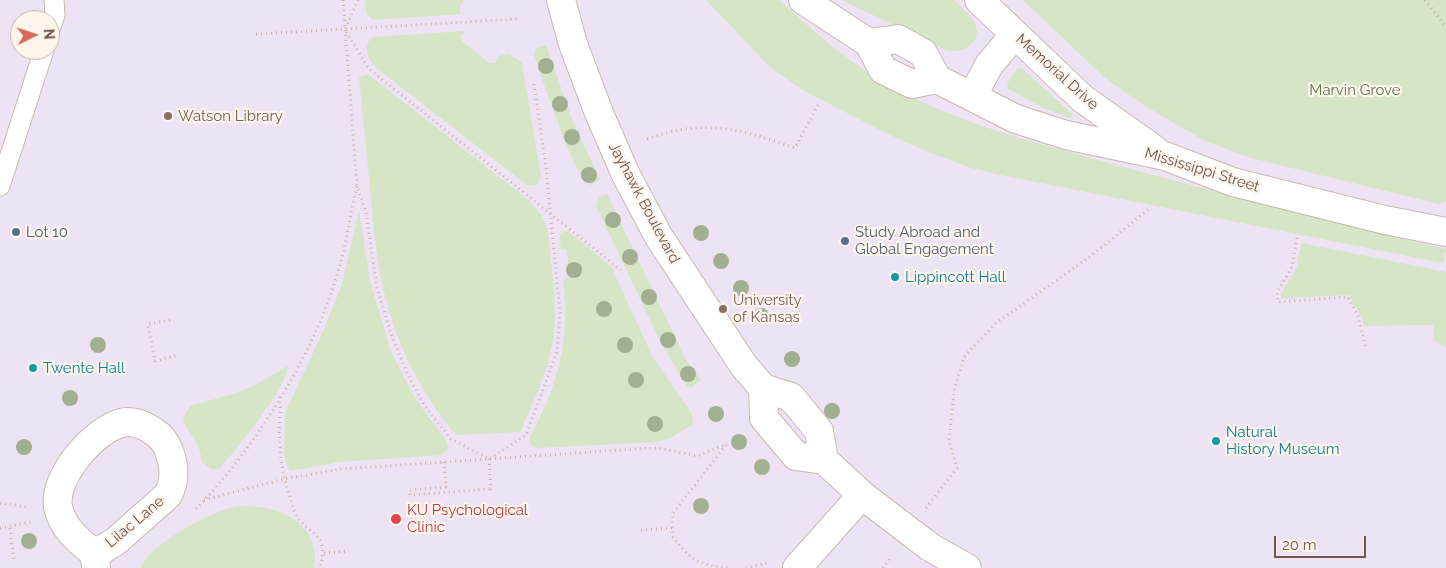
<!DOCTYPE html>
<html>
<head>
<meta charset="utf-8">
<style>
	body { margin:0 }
	#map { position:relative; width:1446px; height:568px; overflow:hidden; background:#f9f0e6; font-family:Raleway,sans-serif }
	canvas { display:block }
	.north { position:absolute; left:10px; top:10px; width:50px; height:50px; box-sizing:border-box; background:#fdf5ec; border:1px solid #c4b6ad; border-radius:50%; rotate:86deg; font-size:14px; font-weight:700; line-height:20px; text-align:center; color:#6f574e }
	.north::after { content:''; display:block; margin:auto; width:18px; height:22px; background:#d46c5a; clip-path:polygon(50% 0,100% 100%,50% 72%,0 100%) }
	.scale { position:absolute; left:1274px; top:536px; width:92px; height:22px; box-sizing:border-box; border:2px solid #6f574e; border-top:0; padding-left:6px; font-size:15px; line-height:18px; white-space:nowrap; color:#6f574e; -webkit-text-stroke:4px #fdf5ec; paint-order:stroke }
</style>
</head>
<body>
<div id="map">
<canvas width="1446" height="568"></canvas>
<div class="north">N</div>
<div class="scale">20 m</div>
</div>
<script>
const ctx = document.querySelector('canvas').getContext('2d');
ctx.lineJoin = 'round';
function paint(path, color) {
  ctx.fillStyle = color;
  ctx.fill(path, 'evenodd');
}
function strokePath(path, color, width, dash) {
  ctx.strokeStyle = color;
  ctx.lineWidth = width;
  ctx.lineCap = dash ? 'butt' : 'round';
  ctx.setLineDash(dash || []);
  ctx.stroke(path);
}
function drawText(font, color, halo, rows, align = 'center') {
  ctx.font = font + ' Raleway,sans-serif';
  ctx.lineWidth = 4.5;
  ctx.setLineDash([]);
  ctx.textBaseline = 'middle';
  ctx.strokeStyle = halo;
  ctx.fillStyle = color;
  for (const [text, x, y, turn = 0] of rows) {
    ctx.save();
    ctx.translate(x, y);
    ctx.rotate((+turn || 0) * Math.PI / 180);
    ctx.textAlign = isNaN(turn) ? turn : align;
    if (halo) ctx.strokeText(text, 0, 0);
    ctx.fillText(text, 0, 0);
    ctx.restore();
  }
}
paint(new Path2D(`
	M0,0H1446V568H0ZM20,20H50V50H20Z`), '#ede3f5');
paint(new Path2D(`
	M365,0H464L460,6V12L463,14L373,20L366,14Z
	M706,0H779C815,33 853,66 896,89C969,128 1052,147 1131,169C1236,197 1340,225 1446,249L1443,263L1001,175L971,168L928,152L888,134L804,91L771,68Z
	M842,0H954C961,7 971,15 975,24C983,43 963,53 947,51Z
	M1023,0H1446V201L1439,204L1251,158L1205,141L1145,106L1105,78Z
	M465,31V33L461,34L462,41L489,63H495L498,56L509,54L522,63L541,176L537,185H527L375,67C368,58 362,45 373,37Z
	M546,45L572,119L600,180L591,185C576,184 540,72 534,54L536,48Z
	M1018,68L1023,69L1073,115L1072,119L1038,105L1008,89L1007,84Z
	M364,75H369L530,201L542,216L548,231C551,267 559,310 552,346C546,376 532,404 520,432L459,435L454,433C409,377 386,320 376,249L359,77Z
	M607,194L686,360L701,380L692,387L687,386L661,343L596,206L599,197Z
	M359,211L370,281L391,352L415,398L447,442L448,448L442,455L340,462L290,471L285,461L284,448L286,411L325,327L342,284Z
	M564,231H568L611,266L652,356L692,414L693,424L671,438L655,442L537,448L530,444V436C557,392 572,329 563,281L569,276L567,250L561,249L559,235Z
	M1301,243L1446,272V348L1434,340L1433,325L1364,326L1362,318L1349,295L1281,298V294L1297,267Z
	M288,366C287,388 235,451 219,469H211L202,462C200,439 187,435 183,418L190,406L237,393L257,384Z
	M239,506C267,505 305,514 313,545C315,552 316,561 314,568H141C150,543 214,510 239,506Z`), '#d5e5c6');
const lane = new Path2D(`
	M50,30L55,15L54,0
	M0,186L44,50`);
const street = new Path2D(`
	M561,0L573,44L599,113L626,175L659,237L744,366L763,388L791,397L819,431L824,460
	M803,0L869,43L883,70L912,84L937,79
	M979,0L1083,99L1155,150
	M869,43L898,39L923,53L937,79L1016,119L1066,135L1165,156L1233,182L1385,220L1446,232
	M972,97L989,65L1015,34
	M763,388L764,418L796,456L824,460L862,495L909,531L930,547L967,568
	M95,554L116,541L168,495C175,481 175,466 169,451C166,442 161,436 153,431C144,425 132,420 121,423C93,431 53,477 58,507C62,528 80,542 95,554L96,568
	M797,568L862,495`);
strokePath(lane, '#c9b8ad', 21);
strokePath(street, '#c9b8ad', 30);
strokePath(new Path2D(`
	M343,0L357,186L366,212L377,288L392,337L408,375L426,408L451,439L489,459L526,435L557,352L560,313L546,167L534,84
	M358,0L345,30L369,69L621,270
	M1425,0L1446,27
	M256,34L518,19
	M647,139C704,118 740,129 795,148L819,103
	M1297,238L1292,267L1277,292L1278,302L1348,297L1358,316L1366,349
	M170,320L148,324L155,361L178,355
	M280,397C281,413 278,430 280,447C281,468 287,489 294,510C303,535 331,529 320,568
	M726,445L673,513L672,536C691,560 698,565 728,568
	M489,459L491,491
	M444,462L446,487L410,490V495L491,489
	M204,500L284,479L342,469L635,449L659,448L697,456L727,444
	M0,503L27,507
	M926,508L957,468L949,440L954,390L964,357L996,323L1091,256L1150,208
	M196,509C258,445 321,344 342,257C348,234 351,210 357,186
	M0,528L31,522
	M10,528L14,561
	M641,530L673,528
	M324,553L349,551
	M746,568L767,563
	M883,568L890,558`), '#d0b2a4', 3, [1, 4]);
strokePath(lane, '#fff', 19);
strokePath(street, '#fff', 28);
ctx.fillStyle = '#a3af91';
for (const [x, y] of [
	[546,66],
	[560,104],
	[572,137],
	[589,175],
	[613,220],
	[701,233],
	[630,257],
	[721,261],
	[574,270],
	[741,288],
	[649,297],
	[604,309],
	[761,316],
	[668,340],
	[98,345],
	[625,345],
	[792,359],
	[688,374],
	[636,380],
	[70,398],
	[832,411],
	[716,414],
	[655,424],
	[739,442],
	[24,447],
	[762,467],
	[701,506],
	[29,541]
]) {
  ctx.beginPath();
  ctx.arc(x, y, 8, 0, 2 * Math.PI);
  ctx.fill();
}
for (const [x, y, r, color] of [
	[168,116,5,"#8d6e63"],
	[16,232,5,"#5c6f8a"],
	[845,241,5,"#5c6f8a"],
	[895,277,5,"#0f9aa8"],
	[723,309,5,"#8d6e63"],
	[33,368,5,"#0f9aa8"],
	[1216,441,5,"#0f9aa8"],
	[396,519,6,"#e0444e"]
]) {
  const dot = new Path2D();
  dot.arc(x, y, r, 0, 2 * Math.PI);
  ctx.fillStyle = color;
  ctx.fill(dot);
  strokePath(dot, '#fdf5ec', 2);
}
drawText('15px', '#6f574e', '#fdf5ec', [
	["Memorial Drive",1057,72,42],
	["Mississippi Street",1202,170,17],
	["Jayhawk Boulevard",644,203,62],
	["Lilac Lane",135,522,-40]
]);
drawText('15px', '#5c794b', '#fdf5ec', [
	["Marvin Grove",1355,90]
]);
drawText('15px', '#785e54', '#fdf5ec', [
	["Watson Library",178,116],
	["University",733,300],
	["of Kansas",733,317]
], 'left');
drawText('15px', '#4e5e75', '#fdf5ec', [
	["Lot 10",26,232],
	["Study Abroad and",855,232],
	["Global Engagement",855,249]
], 'left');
drawText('15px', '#0d838f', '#fdf5ec', [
	["Lippincott Hall",905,277],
	["Twente Hall",43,368],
	["Natural",1226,432],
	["History Museum",1226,449]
], 'left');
drawText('15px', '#be3a42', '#fdf5ec', [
	["KU Psychological",407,510],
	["Clinic",407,527]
], 'left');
</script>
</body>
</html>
